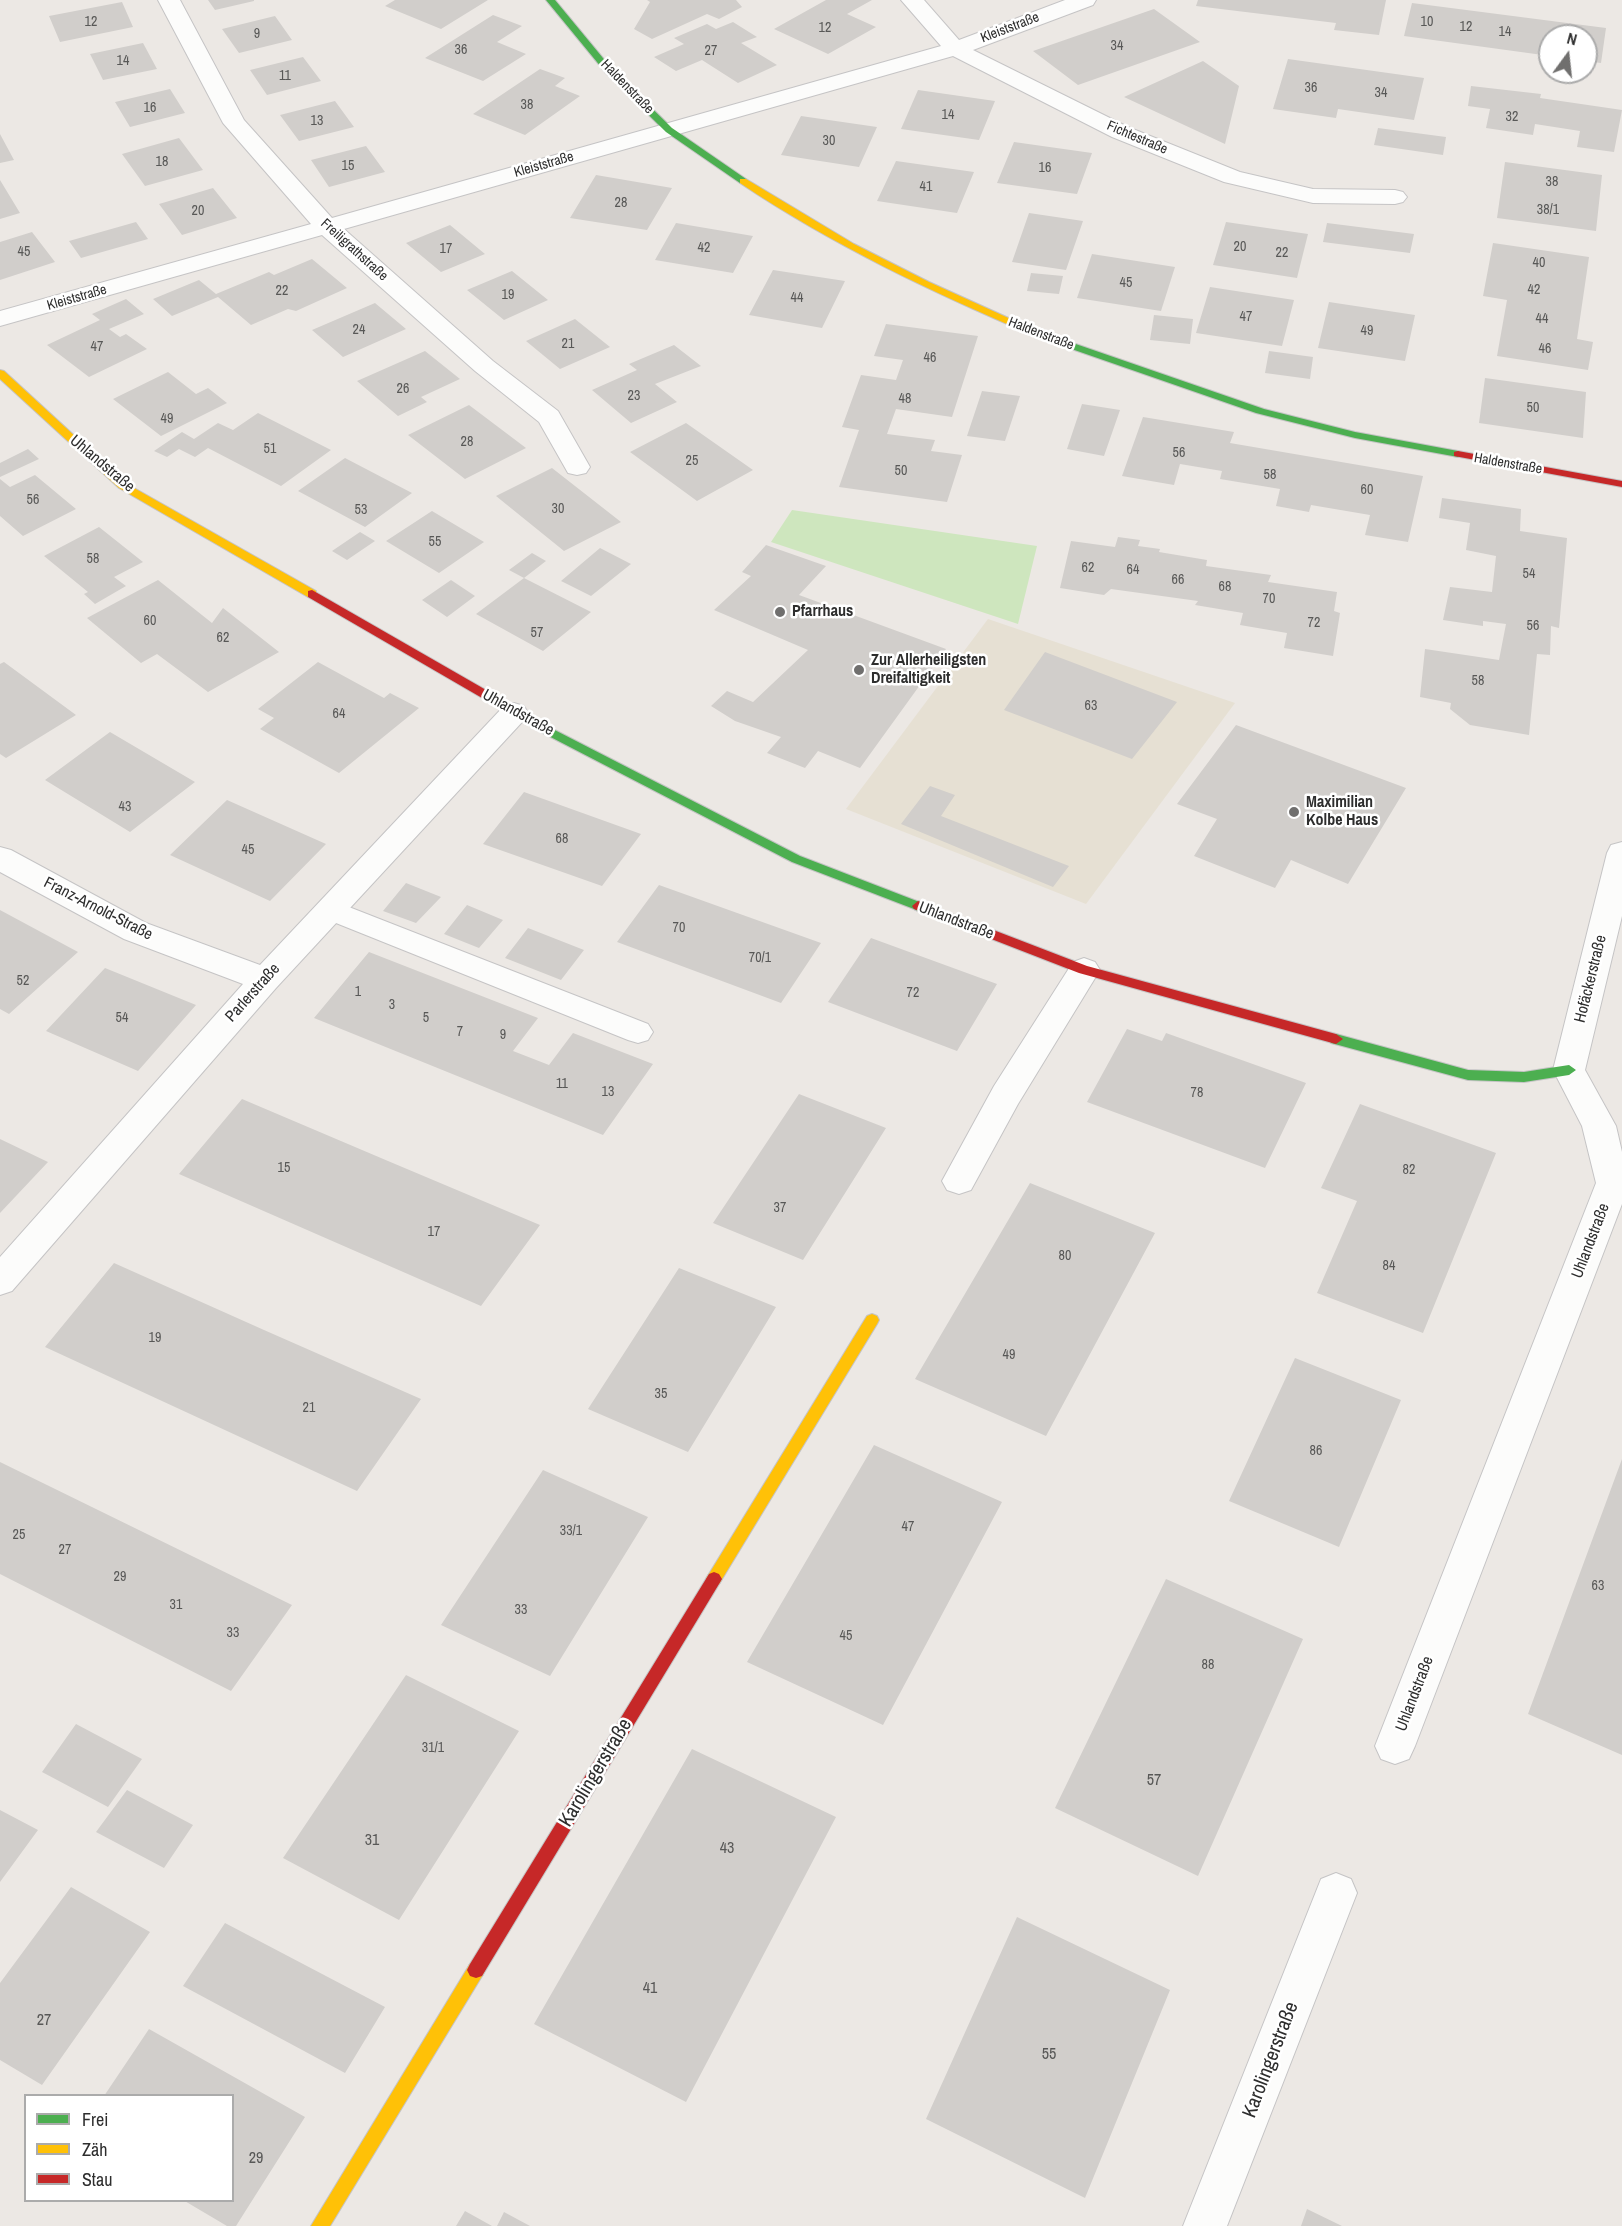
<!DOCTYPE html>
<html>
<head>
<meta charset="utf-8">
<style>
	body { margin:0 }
	#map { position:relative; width:1622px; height:2226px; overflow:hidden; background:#ece8e4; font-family:"Archivo Narrow",sans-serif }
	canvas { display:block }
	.legend { position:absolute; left:24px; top:2094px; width:210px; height:108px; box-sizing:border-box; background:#fff; border:2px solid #ababab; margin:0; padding:8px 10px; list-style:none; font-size:18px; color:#2e2e2e }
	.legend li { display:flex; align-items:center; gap:12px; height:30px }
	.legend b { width:30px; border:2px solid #ababab }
	.north { position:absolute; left:1538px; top:24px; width:60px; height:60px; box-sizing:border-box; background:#fff; border:2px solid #ababab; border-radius:50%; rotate:15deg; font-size:16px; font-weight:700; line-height:24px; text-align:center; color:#2e2e2e }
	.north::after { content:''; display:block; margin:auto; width:21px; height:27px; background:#706f6e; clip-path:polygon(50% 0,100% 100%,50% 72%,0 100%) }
</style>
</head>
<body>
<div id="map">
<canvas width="1622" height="2226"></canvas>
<ul class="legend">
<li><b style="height:8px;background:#4caf50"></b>Frei</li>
<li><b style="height:8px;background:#ffc107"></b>Zäh</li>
<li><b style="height:8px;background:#c62828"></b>Stau</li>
</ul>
<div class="north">N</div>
</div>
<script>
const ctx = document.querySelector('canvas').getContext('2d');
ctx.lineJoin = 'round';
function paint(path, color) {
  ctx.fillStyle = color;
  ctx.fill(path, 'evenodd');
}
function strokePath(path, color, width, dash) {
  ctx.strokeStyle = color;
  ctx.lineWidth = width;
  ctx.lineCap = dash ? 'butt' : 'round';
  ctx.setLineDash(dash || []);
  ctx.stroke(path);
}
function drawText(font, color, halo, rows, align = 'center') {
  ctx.font = font + ' "Archivo Narrow",sans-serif';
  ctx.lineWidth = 5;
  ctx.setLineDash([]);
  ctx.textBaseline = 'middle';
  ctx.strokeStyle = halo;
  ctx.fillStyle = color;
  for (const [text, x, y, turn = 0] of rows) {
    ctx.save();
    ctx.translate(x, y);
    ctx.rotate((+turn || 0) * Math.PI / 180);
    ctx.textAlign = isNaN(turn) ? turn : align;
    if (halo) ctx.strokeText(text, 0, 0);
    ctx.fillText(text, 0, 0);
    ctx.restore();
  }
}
paint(new Path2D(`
	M988,619L1235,703L1086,904L846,809Z`), '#e6e0d3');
paint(new Path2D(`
	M792,510L1037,546L1018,624L771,542Z`), '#cee6be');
paint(new Path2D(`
	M208,0H254V1L215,10Z
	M395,0H488L441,29L385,6Z
	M647,0H736L742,7L719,19L707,14L652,39L634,29L650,2Z
	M826,0H872L847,14L876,27L828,54L774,29Z
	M1198,0H1386L1379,35L1334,30L1336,23L1196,6Z
	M122,2L133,27L60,42L49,16Z
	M1412,3L1606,28L1601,63L1586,61V36H1550V56L1404,36Z
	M1154,9L1200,42L1078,85L1033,51Z
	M493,15L522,26L497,42L526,54L483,81L425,58Z
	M275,16L292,40L239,53L222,29Z
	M733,22L757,37L741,43L777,65L738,83L702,60L676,71L654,57L684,44L674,38L707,24L716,29Z
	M143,43L157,69L103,80L90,54Z
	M303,57L321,81L267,95L250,70Z
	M1288,59L1424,78L1414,120L1338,109L1336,118L1273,109Z
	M1203,61L1239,86L1225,144L1124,97Z
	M540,69L565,78L555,86L580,96L525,135L473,114Z
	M1471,86L1541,94L1540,98L1622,110L1614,152L1577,147L1580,131L1535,124L1533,135L1486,128L1490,109L1468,106Z
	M170,89L185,113L130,127L115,102Z
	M918,90L995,101L979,140L901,129Z
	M335,101L354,127L299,141L280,115Z
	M801,116L877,127L859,167L781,155Z
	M1378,128L1446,137L1443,155L1374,145Z
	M0,134L14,160L0,163Z
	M179,138L203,170L145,186L122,154Z
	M1014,142L1092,153L1077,194L997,183Z
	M366,146L385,172L329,187L311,160Z
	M896,161L974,172L957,213L877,201Z
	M1505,162L1602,175L1596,231L1497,218Z
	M596,175L672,188L647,230L570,218Z
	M0,180L20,213L0,219Z
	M213,188L237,218L182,235L159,204Z
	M1029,213L1083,221L1066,270L1012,262Z
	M136,222L148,239L81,258L69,241Z
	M1226,222L1308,234L1297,278L1213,265Z
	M676,223L753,236L733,273L655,260Z
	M1327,223L1414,234L1410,253L1323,242Z
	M450,225L485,254L441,272L406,243Z
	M32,232L55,262L0,280V242Z
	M1493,243L1589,257L1577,339L1593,342L1588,370L1497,356L1507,300L1483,296Z
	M1092,254L1175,267L1161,311L1077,298Z
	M312,259L347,288L296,311L288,309L251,325L218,297L172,316L153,299L199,280L216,294L269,272L274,275Z
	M773,270L845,281L822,328L749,315Z
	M512,271L548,300L504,320L467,290Z
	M1031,273L1063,276L1059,294L1027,291Z
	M1210,287L1294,300L1282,346L1196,333Z
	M126,299L144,314L109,329L120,337L126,334L147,349L89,377L47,345L100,320L92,314Z
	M1329,302L1415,315L1405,361L1318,348Z
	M375,303L406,329L343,357L312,330Z
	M1154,315L1193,319L1190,344L1150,340Z
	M575,319L610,347L560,369L526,341Z
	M886,324L978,336L952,417L896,409L887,434L935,440L931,451L962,455L947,502L839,487L859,430L842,427L861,375L896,380L903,360L874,356Z
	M674,345L701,366L655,384L677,402L631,423L592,390L637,370L629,364Z
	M425,351L460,379L421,397L427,402L398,416L357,381Z
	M1269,351L1313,357L1310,379L1265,373Z
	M168,372L196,394L208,388L227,403L161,436L113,399Z
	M1485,378L1586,392L1583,438L1479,423Z
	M982,391L1020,396L1005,441L967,436Z
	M1082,404L1120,410L1104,456L1067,449Z
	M469,405L526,448L465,479L408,435Z
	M258,413L331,450L281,486L208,448L195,457L179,449L167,457L154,451L182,432L194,439L218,423L233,430Z
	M1143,417L1234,432L1230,443L1423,476L1408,542L1365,535L1370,515L1311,505L1309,512L1276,506L1280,489L1220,479L1222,471L1180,464L1174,485L1122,476Z
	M686,423L753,470L697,501L630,452Z
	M28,449L39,459L0,477V463Z
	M345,458L412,493L365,527L298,491Z
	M552,468L621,522L564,551L496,496Z
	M35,475L76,509L23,536L0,516V479L10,487Z
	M1442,498L1521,509L1520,531L1567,538L1559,628L1551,626L1550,655L1537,654L1529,735L1470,725L1450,709L1451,703L1420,697L1425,649L1499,660L1506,624L1483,621V626L1443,620L1450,587L1492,592L1496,556L1466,550L1470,523L1439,518Z
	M432,511L484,542L439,573L386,541Z
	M99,527L143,562L114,577L126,586L95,604L84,594L88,592L44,556Z
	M360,532L375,541L347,560L332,551Z
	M1118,537L1140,540L1138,546L1160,549L1159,552L1207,560L1206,566L1271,575L1268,582L1337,592L1334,611L1340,613L1333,656L1284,648L1287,633L1240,625L1243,613L1195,605L1198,601L1111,589L1104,595L1060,588L1071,541L1115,547Z
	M766,545L826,566L799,595L946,649L860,768L818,751L805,768L767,753L781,737L735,721L711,706L727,691L753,702L808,650L714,610L751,576L742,572Z
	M600,548L631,564L591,596L561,581Z
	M532,553L546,561L524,578L509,570Z
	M524,578L591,612L543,651L476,614Z
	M158,580L212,623L223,608L279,652L208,692L157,654L141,663L87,618Z
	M451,580L475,596L447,617L422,600Z
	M1045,652L1177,702L1132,759L1004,710Z
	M4,662L76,715L6,758L0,754V664Z
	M318,662L384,698L390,693L419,708L339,773L260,729L274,718L258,709Z
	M1236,725L1406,788L1348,884L1291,860L1275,888L1194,856L1217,819L1177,804Z
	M110,732L195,782L130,832L45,780Z
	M930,786L955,795L941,816L1069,866L1053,887L901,824Z
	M524,792L641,834L602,886L483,844Z
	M227,800L326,844L270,901L170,855Z
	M406,883L441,897L416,923L383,911Z
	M659,885L821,943L781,1003L617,942Z
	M467,905L503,920L479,948L444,934Z
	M0,910L78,952L9,1014L0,1009Z
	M528,928L584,950L561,980L505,958Z
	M871,938L997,984L957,1051L828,1002Z
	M369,952L538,1018L513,1051L549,1065L573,1033L653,1064L603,1135L314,1018Z
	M105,968L196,1005L138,1071L46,1031Z
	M1127,1029L1162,1041L1166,1033L1306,1083L1265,1168L1087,1102Z
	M799,1094L886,1128L803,1260L713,1223Z
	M242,1099L388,1161L540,1225L481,1306L179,1174Z
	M1360,1104L1496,1153L1423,1333L1317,1293L1357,1201L1321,1188Z
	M0,1139L48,1162L0,1213Z
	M1030,1183L1155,1233L1046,1436L915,1379Z
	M114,1263L264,1330L421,1399L357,1491L45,1347Z
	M679,1268L776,1307L688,1452L588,1409Z
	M1295,1358L1401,1400L1339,1547L1229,1501Z
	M874,1445L1002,1502L883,1725L747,1662Z
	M1622,1459V1755L1528,1714Z
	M0,1462L292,1605L231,1691L0,1574Z
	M543,1470L648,1517L550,1676L441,1625Z
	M1166,1579L1303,1639L1198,1876L1055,1808Z
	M406,1675L519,1731L399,1920L283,1858Z
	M76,1724L142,1759L108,1807L42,1772Z
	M692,1749L836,1817L686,2102L534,2024Z
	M127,1790L193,1825L164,1868L96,1832Z
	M0,1810L38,1830L0,1882Z
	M71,1887L150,1932L42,2085L0,2060V1983Z
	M1017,1917L1170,1990L1085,2198L926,2119Z
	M225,1923L385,2007L345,2073L183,1986Z
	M149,2029L305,2117L236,2226H227L183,2200H232V2096H104Z
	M1307,2209L1342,2226H1301Z
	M465,2211L492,2226H456Z
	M504,2212L530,2226H497Z`), '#d1cecb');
const lane = new Path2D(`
	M331,900L648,1024L653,1032L648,1040L638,1043L628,1040L321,917L317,910L321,903Z`);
const street = new Path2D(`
	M158,0H180L244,120L332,218L941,46L901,0H924L959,40L1065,0H1096L1093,5L973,50L1128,127L1240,172L1313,189L1395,190L1403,192L1407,197L1403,202L1395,204L1313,203L1224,182L1112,137L953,56L344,229L493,361L558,411L590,467L586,473L577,475L568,473L539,422L475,371L322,235L0,326V311L311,224L223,123Z
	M514,703L524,706L528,713L524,720L276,988L12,1291L0,1295V1257L243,984L124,939L0,872V847L11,850L146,923L260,965L504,706Z
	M1622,842V916L1585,1070L1616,1126L1622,1152V1204L1415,1746L1409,1759L1395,1764L1381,1759L1375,1746L1596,1183L1582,1126L1553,1070L1607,853L1611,845Z
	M1084,958L1095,962L1100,970L1018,1104L971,1190L959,1194L947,1190L942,1181L994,1086L1073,962Z
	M1336,1873L1351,1879L1357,1893L1227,2226H1183L1321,1879Z`);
const fast = new Path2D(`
	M546,0H555L612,69L672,128L746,179V183H740L666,132L606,73Z
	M1041,332L1264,409L1355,432L1458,451L1463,454L1458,457L1355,438L1256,413L1037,337L1036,335Z
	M543,724L800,856L922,903L924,906L918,911L914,909L792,862L539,731L537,728Z
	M1336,1034L1468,1070L1524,1072L1569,1065L1576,1070L1569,1075L1524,1082L1468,1080L1331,1043L1329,1039Z`);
const slow = new Path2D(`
	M740,179H746L854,244L929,282L1046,335L1041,338L1037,337C934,293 834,246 740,183Z
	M0,370L4,371L127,484L316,591V597H308L119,488L0,379Z
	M872,1314L877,1316L879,1320L877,1324L719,1584L714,1586L709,1584L706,1579L709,1574L867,1316Z
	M476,1962L482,1964L485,1970L482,1976L330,2226H311L470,1964Z`);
const jam = new Path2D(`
	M1458,451L1622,481V487L1454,456V452Z
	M312,590L547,725L549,728L547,731H539L308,597V591Z
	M918,901L1087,966L1336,1034L1343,1039L1336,1044L1079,973L914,909L912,906Z
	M714,1572L719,1574L722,1579L719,1584L482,1976L476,1978L470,1976L467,1970L470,1964L709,1574Z`);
strokePath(lane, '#c5c4c5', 2);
strokePath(street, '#c5c4c5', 2);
strokePath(fast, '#c5c4c5', 2);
strokePath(slow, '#c5c4c5', 2);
strokePath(jam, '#c5c4c5', 2);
paint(lane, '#fcfcfb');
paint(street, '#fcfcfb');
paint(fast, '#4caf50');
paint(slow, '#ffc107');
paint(jam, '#c62828');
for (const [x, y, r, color] of [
	[780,612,6,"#706f6e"],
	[859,670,6,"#706f6e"],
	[1294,812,6,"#706f6e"]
]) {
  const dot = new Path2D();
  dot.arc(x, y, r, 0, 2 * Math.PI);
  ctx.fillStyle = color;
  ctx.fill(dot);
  strokePath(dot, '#fff', 2);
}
drawText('14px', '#585857', null, [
	["12",91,22],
	["10",1427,22],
	["12",1466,27],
	["12",825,28],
	["14",1505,32],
	["9",257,34],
	["34",1117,46],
	["36",461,50],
	["27",711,51],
	["14",123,61],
	["11",285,76],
	["36",1311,88],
	["34",1381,93],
	["38",527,105],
	["16",150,108],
	["14",948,115],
	["32",1512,117],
	["13",317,121],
	["30",829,141],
	["18",162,162],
	["15",348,166],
	["16",1045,168],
	["38",1552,182],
	["41",926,187],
	["28",621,203],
	["38/1",1548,210],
	["20",198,211],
	["20",1240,247],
	["42",704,248],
	["17",446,249],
	["45",24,252],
	["22",1282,253],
	["40",1539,263],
	["45",1126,283],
	["42",1534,290],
	["22",282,291],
	["19",508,295],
	["44",797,298],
	["47",1246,317],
	["44",1542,319],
	["24",359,330],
	["49",1367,331],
	["21",568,344],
	["47",97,347],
	["46",1545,349],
	["46",930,358],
	["26",403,389],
	["23",634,396],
	["48",905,399],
	["50",1533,408],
	["49",167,419],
	["28",467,442],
	["51",270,449],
	["56",1179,453],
	["25",692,461],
	["50",901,471],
	["58",1270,475],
	["60",1367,490],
	["56",33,500],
	["30",558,509],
	["53",361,510],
	["55",435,542],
	["58",93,559],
	["62",1088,568],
	["64",1133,570],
	["54",1529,574],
	["66",1178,580],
	["68",1225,587],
	["70",1269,599],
	["60",150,621],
	["72",1314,623],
	["56",1533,626],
	["57",537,633],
	["62",223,638],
	["58",1478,681],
	["63",1091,706],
	["64",339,714],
	["43",125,807],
	["68",562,839],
	["45",248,850],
	["70",679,928],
	["70/1",760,958],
	["52",23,981],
	["1",358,992],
	["72",913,993],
	["3",392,1005],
	["54",122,1018],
	["5",426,1018],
	["7",460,1032],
	["9",503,1035],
	["11",562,1084],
	["13",608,1092],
	["78",1197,1093],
	["15",284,1168],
	["82",1409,1170],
	["37",780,1208],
	["17",434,1232],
	["80",1065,1256],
	["84",1389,1266],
	["19",155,1338],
	["49",1009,1355],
	["35",661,1394],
	["21",309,1408],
	["86",1316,1451],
	["47",908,1527],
	["33/1",571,1531],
	["25",19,1535],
	["27",65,1550],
	["29",120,1577],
	["63",1598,1586],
	["31",176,1605],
	["33",521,1610],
	["33",233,1633],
	["45",846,1636],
	["88",1208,1665],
	["31/1",433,1748]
]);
drawText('14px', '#2e2e2e', '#fff', [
	["Kleiststraße",1010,28,-21],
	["Haldenstraße",627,87,46],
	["Fichtestraße",1137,138,23],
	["Kleiststraße",544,165,-16],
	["Freiligrathstraße",354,250,42],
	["Kleiststraße",77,298,-16],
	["Haldenstraße",1041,334,21],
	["Haldenstraße",1508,464,10]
]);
drawText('16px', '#2e2e2e', '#fff', [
	["Uhlandstraße",102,464,40],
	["Uhlandstraße",518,713,29],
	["Franz-Arnold-Straße",98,909,27],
	["Uhlandstraße",956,921,21],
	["Hofäckerstraße",1591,979,-76],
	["Parlerstraße",253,993,-48],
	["Uhlandstraße",1591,1241,-69],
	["Uhlandstraße",1415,1694,-69]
]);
drawText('bold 16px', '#2e2e2e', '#fff', [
	["Pfarrhaus",792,612],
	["Zur Allerheiligsten",871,661],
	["Dreifaltigkeit",871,679],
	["Maximilian",1306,803],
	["Kolbe Haus",1306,821]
], 'left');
drawText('16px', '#585857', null, [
	["57",1154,1781],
	["31",372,1841],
	["43",727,1849],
	["41",650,1989],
	["27",44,2021],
	["55",1049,2055],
	["29",256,2159]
]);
drawText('20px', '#2e2e2e', '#fff', [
	["Karolingerstraße",596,1773,-59],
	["Karolingerstraße",1271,2060,-69]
]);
</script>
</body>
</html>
